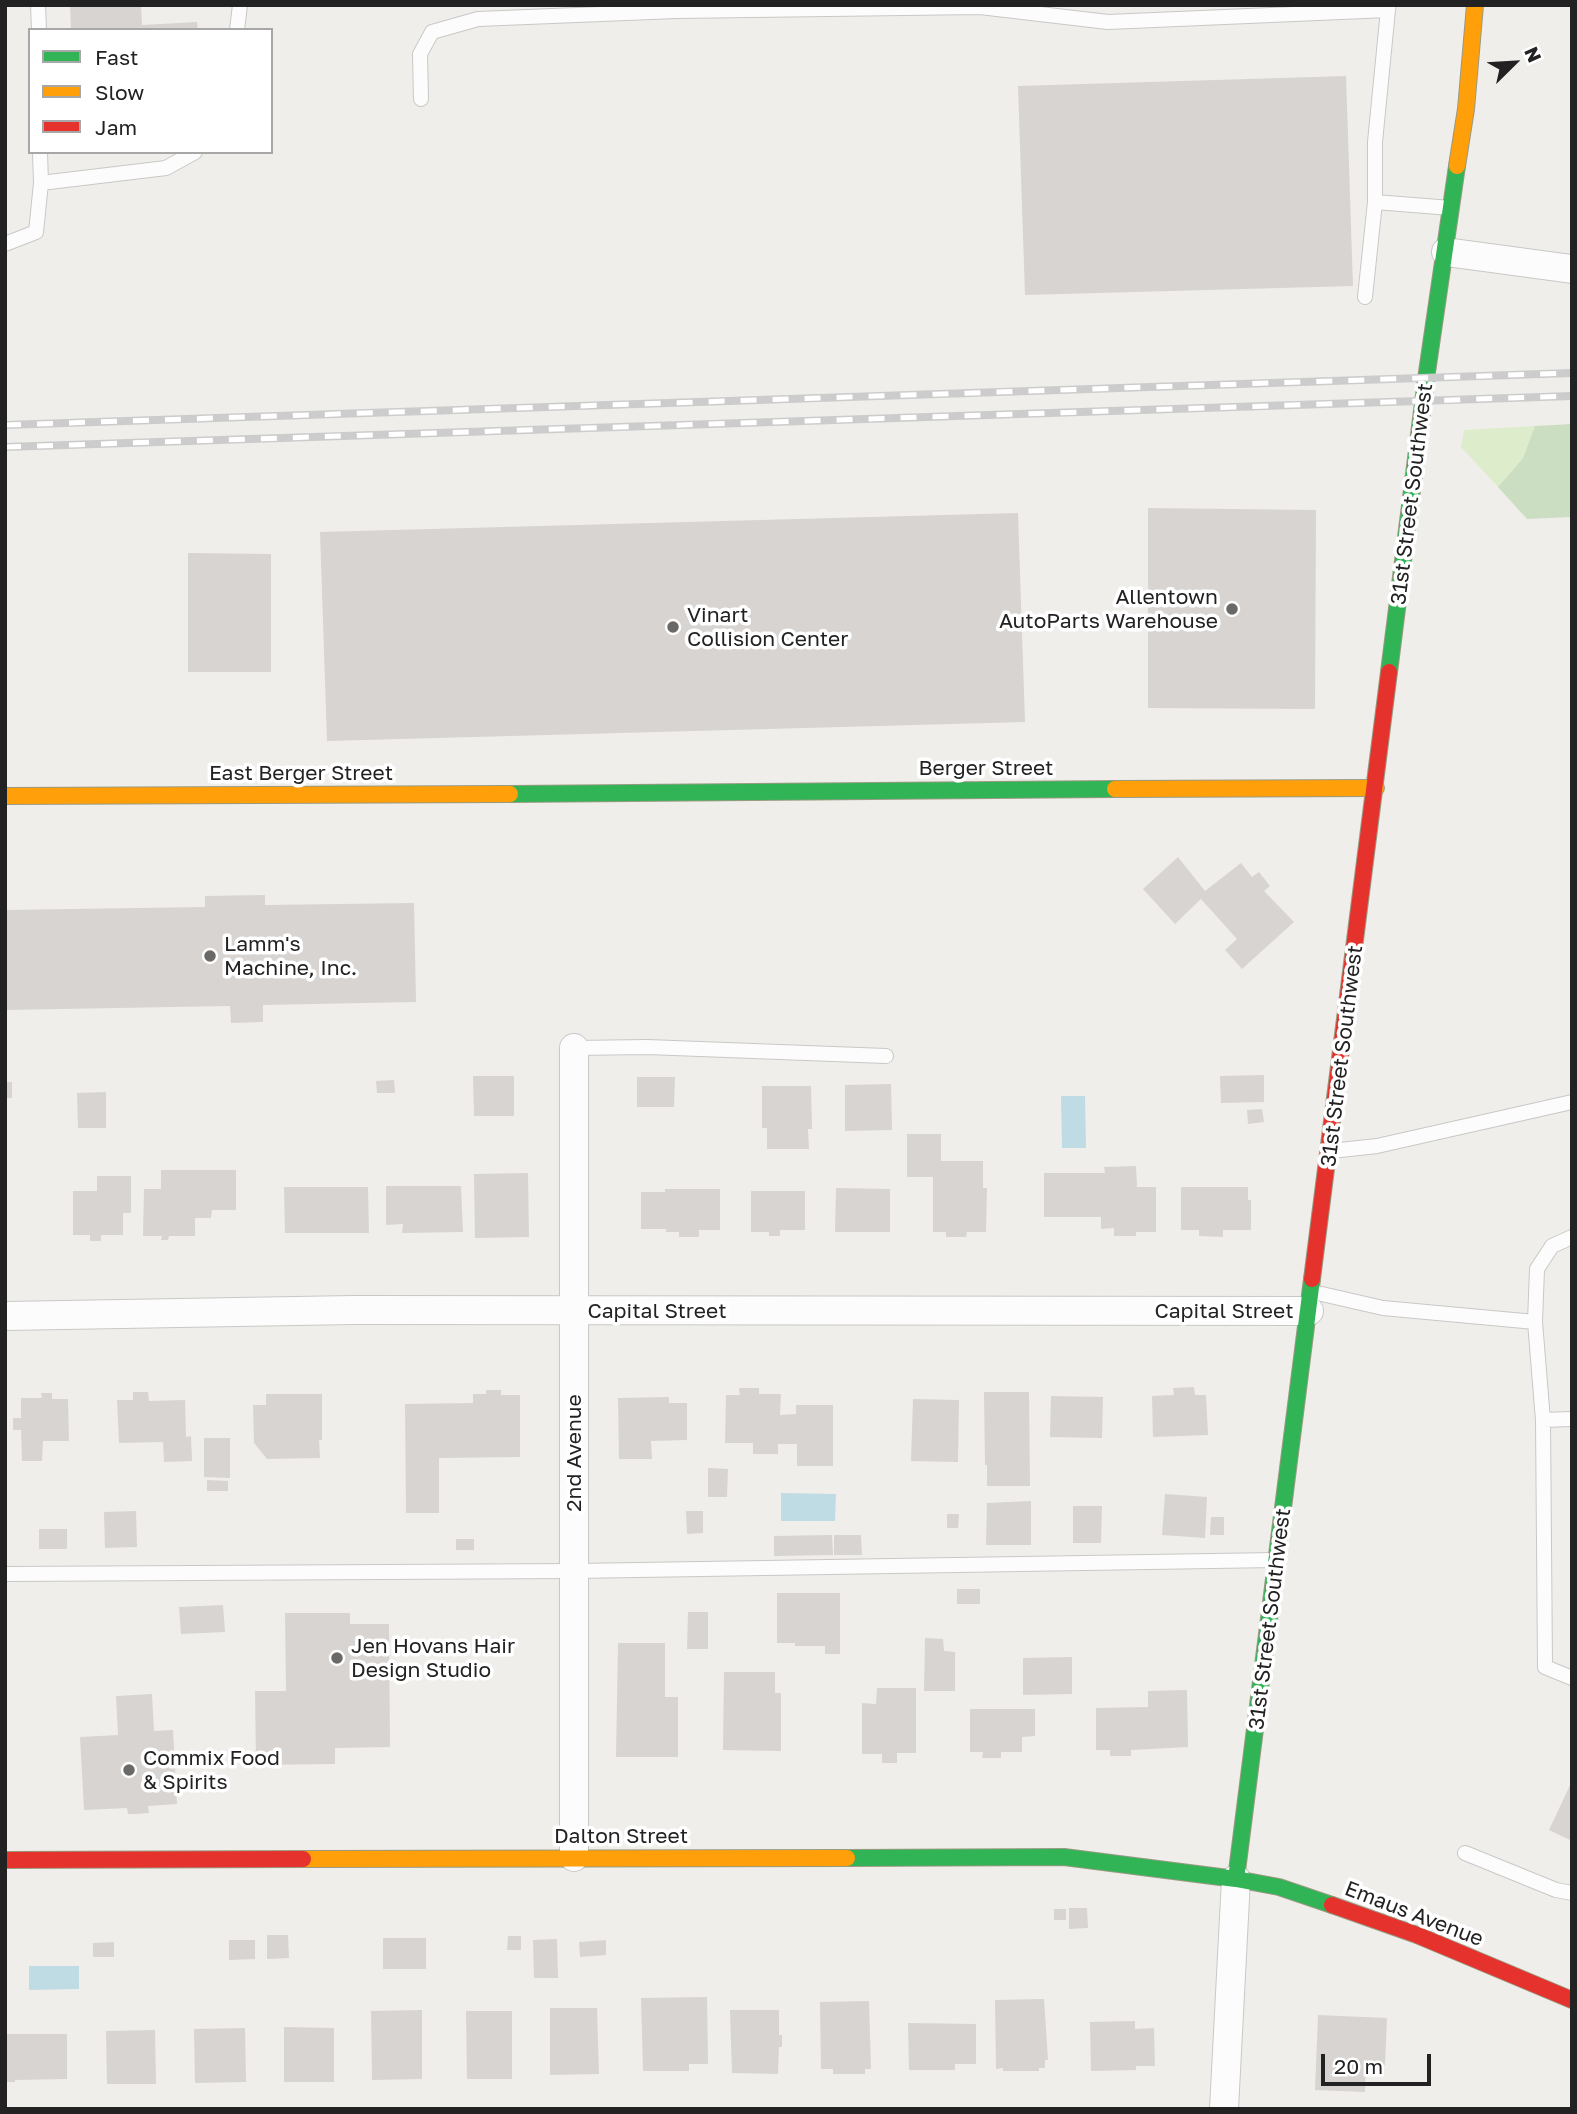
<!DOCTYPE html>
<html>
<head>
<meta charset="utf-8">
<style>
	body { margin:0 }
	#map { position:relative; width:1577px; height:2114px; overflow:hidden; background:#f0eeeb; font-family:"Golos Text",sans-serif }
	canvas { display:block }
	.frame { position:absolute; inset:0; border:7px solid #222; pointer-events:none }
	.legend { position:absolute; left:28px; top:28px; width:245px; height:126px; box-sizing:border-box; background:#fff; border:2px solid #a7a7a7; margin:0; padding:9px 12px; list-style:none; font-size:21px; color:#222 }
	.legend li { display:flex; align-items:center; gap:14px; height:35px }
	.legend b { width:35px; border:2px solid #a7a7a7 }
	.north { position:absolute; left:1479px; top:28px; width:70px; height:70px; -webkit-text-stroke:5px #fff; paint-order:stroke; rotate:66deg; font-size:19px; font-weight:700; line-height:28px; text-align:center; color:#222 }
	.north::after { content:''; display:block; margin:auto; width:24px; height:32px; background:#222; clip-path:polygon(50% 0,100% 100%,50% 72%,0 100%) }
	.scale { position:absolute; left:1321px; top:2054px; width:110px; height:32px; box-sizing:border-box; border:4px solid #222; border-top:0; padding-left:9px; font-size:21px; line-height:24px; white-space:nowrap; color:#222; -webkit-text-stroke:5px #fff; paint-order:stroke }
</style>
</head>
<body>
<div id="map">
<canvas width="1577" height="2114"></canvas>
<div class="frame"></div>
<ul class="legend">
<li><b style="height:9px;background:#30b455"></b>Fast</li>
<li><b style="height:9px;background:#ff9f0a"></b>Slow</li>
<li><b style="height:9px;background:#e5322d"></b>Jam</li>
</ul>
<div class="north">N</div>
<div class="scale">20 m</div>
</div>
<script>
const ctx = document.querySelector('canvas').getContext('2d');
ctx.lineJoin = 'round';
function paint(path, color) {
  ctx.fillStyle = color;
  ctx.fill(path, 'evenodd');
}
function strokePath(path, color, width, dash) {
  ctx.strokeStyle = color;
  ctx.lineWidth = width;
  ctx.lineCap = dash ? 'butt' : 'round';
  ctx.setLineDash(dash || []);
  ctx.stroke(path);
}
function drawText(font, color, halo, rows, align = 'center') {
  ctx.font = font + ' "Golos Text",sans-serif';
  ctx.lineWidth = 7;
  ctx.setLineDash([]);
  ctx.textBaseline = 'middle';
  ctx.strokeStyle = halo;
  ctx.fillStyle = color;
  for (const [text, x, y, turn = 0] of rows) {
    ctx.save();
    ctx.translate(x, y);
    ctx.rotate((+turn || 0) * Math.PI / 180);
    ctx.textAlign = isNaN(turn) ? turn : align;
    if (halo) ctx.strokeText(text, 0, 0);
    ctx.fillText(text, 0, 0);
    ctx.restore();
  }
}
paint(new Path2D(`
	M1535,426L1523,458L1498,487L1461,447L1464,430Z`), '#ddeccb');
paint(new Path2D(`
	M1572,424V517L1527,519L1498,487L1523,458L1535,426Z`), '#cbdec1');
paint(new Path2D(`
	M1061,1096H1085L1086,1148H1062Z
	M781,1493L836,1494L835,1521H781Z
	M29,1966H79V1989L29,1990Z`), '#bfdbe3');
paint(new Path2D(`
	M70,5H141L142,25L197,22L198,30H71Z
	M1346,76L1353,286L1025,295L1018,86Z
	M1148,508L1316,510L1315,709L1148,708Z
	M1018,513L1025,722L327,741L320,532Z
	M188,553L271,554V672H188Z
	M1178,857L1205,891L1241,863L1252,877L1259,872L1270,886L1264,891L1294,922L1242,969L1225,950L1237,939L1201,899L1175,924L1143,889Z
	M265,895V905L414,903L416,1002L263,1005V1022L231,1023L230,1006L5,1010V910L205,907V896Z
	M1264,1075V1102L1221,1103L1220,1076Z
	M473,1076H514V1116H474Z
	M637,1077H675L674,1107H637Z
	M394,1080L395,1093H377L376,1081Z
	M5,1082H12V1098H5Z
	M891,1084L892,1130L845,1131V1085Z
	M762,1086H811L812,1129H808L809,1149H767V1128H762Z
	M106,1092V1128H78L77,1093Z
	M1262,1109L1264,1122L1248,1124L1247,1110Z
	M907,1134H941V1161H983V1188H987L986,1232H967L966,1237H946V1232H933V1177H907Z
	M1136,1166L1137,1187H1156V1232H1136V1236H1114V1228L1101,1229V1217H1044V1173H1105L1104,1167Z
	M161,1170H236V1210H212L211,1218H195V1236H169L168,1240H161L162,1236H143L144,1189H161Z
	M528,1173L529,1237L475,1238L474,1174Z
	M97,1176H131V1213H123V1235H101V1241H90V1235H73V1191H97Z
	M386,1186H461L463,1232L402,1233L403,1224L386,1225Z
	M284,1187H368L369,1233H285Z
	M1181,1187H1248V1200H1251V1230H1223V1237L1199,1236V1230H1181Z
	M836,1188L890,1189V1232H835Z
	M665,1189H720V1230H699V1237H679V1232H666V1229H641V1192H665Z
	M751,1191H805V1230H780V1236H769V1232H751Z
	M1194,1387L1195,1395H1206L1208,1435L1153,1437L1152,1396L1174,1395L1173,1388Z
	M739,1388H759V1394H781L780,1415L796,1414V1405H833V1466H797V1444H778V1454H753V1443H725L726,1395H740Z
	M486,1390H501V1395H520V1457L439,1458V1513H406L405,1404L473,1403V1394H486Z
	M133,1392H148L149,1401L185,1400L186,1437L191,1436L192,1461L164,1462L163,1442L119,1443L117,1400H133Z
	M984,1392H1029L1030,1486H987V1465H985Z
	M41,1393H52V1399H68L69,1441H43L42,1461H22L21,1430H13V1418H21V1398H42Z
	M266,1394H322V1440H319L320,1458L267,1459L254,1443L253,1405H266Z
	M1051,1396L1103,1397L1102,1438L1050,1437Z
	M669,1397V1403H687V1440L651,1441L652,1459H619L618,1398Z
	M913,1399L959,1400L958,1462L911,1461Z
	M204,1438H230V1478L204,1477Z
	M708,1468L728,1469L727,1497H708Z
	M207,1480L228,1481V1491H207Z
	M1165,1494L1207,1497L1205,1538L1162,1535Z
	M1031,1501V1545H986L987,1503Z
	M1073,1506H1102L1101,1543H1073Z
	M136,1511L137,1547L105,1548L104,1512Z
	M686,1511H703V1533L687,1534Z
	M947,1514H959L958,1528H947Z
	M1211,1517H1224V1535H1210Z
	M39,1529H67V1549H39Z
	M832,1535L833,1555L774,1556V1536Z
	M834,1535H861L862,1555H834Z
	M456,1539H474V1550H456Z
	M957,1589H980V1604H957Z
	M777,1593H840V1654H825V1646H795V1643H777Z
	M223,1605L225,1632L181,1634L179,1607Z
	M688,1612H708V1649H687Z
	M285,1613H350V1624H389L390,1747L335,1748V1764L256,1765L255,1691H286Z
	M925,1638L943,1639L944,1651L955,1652V1691H924Z
	M618,1643H665V1697H678V1757H616Z
	M1072,1657V1694L1023,1695V1658Z
	M724,1672H775V1693H781V1751L723,1750Z
	M877,1688H916V1753H897V1763H882V1754H862V1703L876,1704Z
	M1187,1690L1188,1747L1131,1750V1756H1110V1750H1096V1708L1148,1707V1691Z
	M152,1694L154,1731L173,1730L177,1804L148,1806L149,1813L136,1814H128L127,1808L84,1810L80,1737L118,1735L116,1696Z
	M970,1709H1035V1736L1022,1737V1752H1001V1758H982L983,1752H970Z
	M1572,1781V1841L1549,1830Z
	M1069,1908H1087L1088,1928L1069,1929Z
	M1054,1909H1066V1920H1054Z
	M267,1935H288L289,1958L267,1959Z
	M508,1936H521V1950H507Z
	M383,1938H426V1969H383Z
	M557,1939L558,1978H534L533,1940Z
	M229,1940H255V1959L229,1960Z
	M606,1940V1955L580,1957L579,1942Z
	M114,1942V1957H93V1943Z
	M707,1997L708,2064H689V2071H643L641,1998Z
	M1044,1999L1048,2060H1045V2068H1039V2071H1003V2068L996,2069L995,2000Z
	M869,2001L871,2069H865V2074H833V2069H821L820,2002Z
	M550,2008H597L599,2074L550,2075Z
	M422,2010V2079L372,2080L371,2011Z
	M730,2010H779V2035H782V2047H779L778,2074L732,2073Z
	M466,2011H512V2079H467Z
	M1318,2015L1387,2018L1385,2065H1366L1365,2092L1315,2090Z
	M1135,2021V2029L1154,2028L1155,2066H1136V2070L1091,2071L1090,2022Z
	M908,2023L976,2024V2064H955V2070H909Z
	M284,2027L334,2028V2082H284Z
	M245,2028L246,2082L195,2083L194,2029Z
	M155,2030L156,2084H107L106,2031Z
	M5,2034H67V2079L15,2080V2082H5Z`), '#d7d4d2');
const lane = new Path2D(`
	M38,5L39,30
	M1388,10L1375,142V202L1451,208
	M237,30L240,5
	M421,99L420,54L432,32L478,19L676,11L980,7L1108,22L1388,10L1389,5
	M41,183L166,168L195,152
	M5,244L36,232L41,183L40,152
	M1365,297L1375,202
	M574,1048L647,1047L886,1056
	M1331,1151L1377,1146L1572,1102
	M1313,1292L1383,1308L1535,1322L1537,1269L1552,1246L1572,1237
	M1535,1322L1543,1420L1545,1667L1572,1678
	M1543,1420L1572,1419
	M5,1574L574,1571L1276,1560
	M1465,1853L1556,1890L1572,1893`);
const street = new Path2D(`
	M1446,252L1572,269
	M5,1316L354,1310L1309,1311
	M574,1857V1048
	M1224,2109L1236,1879`);
const fast = new Path2D(`
	M1389,672L1426,379L1457,166
	M510,794L1115,789
	M847,1858L1064,1857L1236,1879L1279,1887L1332,1905
	M1236,1879L1312,1279`);
const slow = new Path2D(`
	M1457,166L1466,109L1475,5
	M1115,789L1376,788
	M5,796L510,794
	M303,1859L847,1858`);
const jam = new Path2D(`
	M1312,1279L1389,672
	M5,1860L303,1859
	M1332,1905L1417,1935L1572,2000`);
strokePath(lane, '#c9c8c7', 16);
strokePath(street, '#c9c8c7', 30);
strokePath(fast, '#999a82', 18);
strokePath(slow, '#999a82', 18);
strokePath(jam, '#999a82', 18);
strokePath(lane, '#fdfcfc', 14);
strokePath(street, '#fdfcfc', 28);
strokePath(fast, '#30b455', 16);
strokePath(slow, '#ff9f0a', 16);
strokePath(jam, '#e5322d', 16);
const rail = new Path2D(`
	M5,425L1572,373
	M5,447L1572,396`);
strokePath(rail, '#ccc', 8);
strokePath(rail, '#fff', 5, [16]);
for (const [x, y, r, color] of [
	[1232,609,7,"#6a6968"],
	[673,627,7,"#6a6968"],
	[210,956,7,"#6a6968"],
	[337,1658,7,"#6a6968"],
	[129,1770,7,"#6a6968"]
]) {
  const dot = new Path2D();
  dot.arc(x, y, r, 0, 2 * Math.PI);
  ctx.fillStyle = color;
  ctx.fill(dot);
  strokePath(dot, '#fff', 2.5);
}
drawText('21px', '#222', '#fff', [
	["31st Street Southwest",1412,494,-83],
	["Berger Street",986,768],
	["East Berger Street",301,773],
	["31st Street Southwest",1342,1056,-83],
	["Capital Street",657,1311],
	["Capital Street",1224,1311],
	["2nd Avenue",574,1453,-90],
	["31st Street Southwest",1270,1619,-83],
	["Dalton Street",621,1836],
	["Emaus Avenue",1414,1914,21]
]);
drawText('21px', '#222', '#fff', [
	["Allentown",1218,597,"right"],
	["AutoParts Warehouse",1218,621,"right"],
	["Vinart",687,615],
	["Collision Center",687,639],
	["Lamm's",224,944],
	["Machine, Inc.",224,968],
	["Jen Hovans Hair",351,1646],
	["Design Studio",351,1670],
	["Commix Food",143,1758],
	["& Spirits",143,1782]
], 'left');
</script>
</body>
</html>
